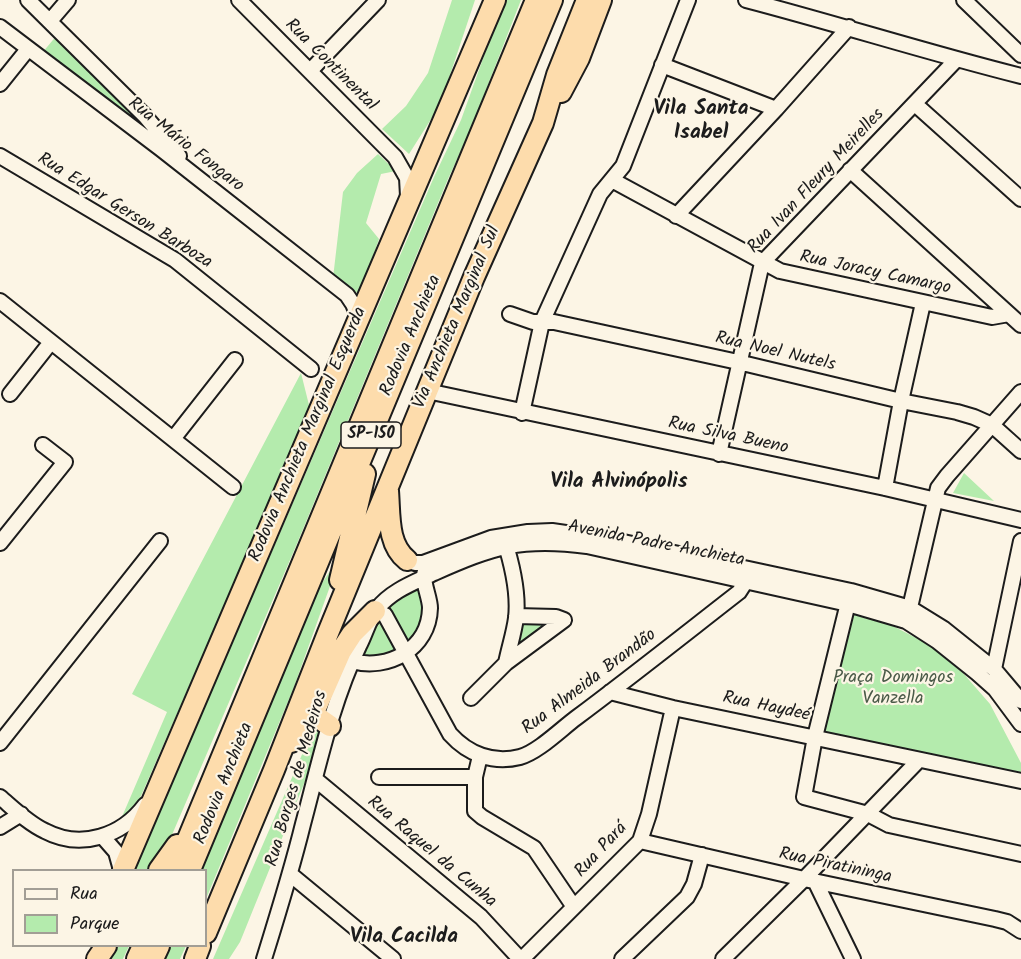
<!DOCTYPE html>
<html>
<head>
<meta charset="utf-8">
<style>
	body { margin:0 }
	#map { position:relative; width:1021px; height:959px; overflow:hidden; background:#fcf5e5; font-family:Kalam,sans-serif }
	canvas { display:block }
	.legend { position:absolute; left:12px; top:869px; width:195px; height:78px; box-sizing:border-box; background:#fcf5e5; border:2px solid #a29e95; margin:0; padding:8px 10px; list-style:none; font-size:18px; color:#1c1c1c }
	.legend li { display:flex; align-items:center; gap:12px; height:30px }
	.legend b { width:30px; border:2px solid #a29e95 }
</style>
</head>
<body>
<div id="map">
<canvas width="1021" height="959"></canvas>
<ul class="legend">
<li><b style="height:8px;background:#fcf5e5"></b>Rua</li>
<li><b style="height:16px;background:#b4ebad"></b>Parque</li>
</ul>
</div>
<script>
const ctx = document.querySelector('canvas').getContext('2d');
ctx.lineJoin = 'round';
function paint(path, color) {
  ctx.fillStyle = color;
  ctx.fill(path, 'evenodd');
}
function strokePath(path, color, width, dash) {
  ctx.strokeStyle = color;
  ctx.lineWidth = width;
  ctx.lineCap = dash ? 'butt' : 'round';
  ctx.setLineDash(dash || []);
  ctx.stroke(path);
}
function drawText(font, color, halo, rows, align = 'center') {
  ctx.font = font + ' Kalam,sans-serif';
  ctx.lineWidth = 4.5;
  ctx.setLineDash([]);
  ctx.textBaseline = 'middle';
  ctx.strokeStyle = halo;
  ctx.fillStyle = color;
  for (const [text, x, y, turn = 0] of rows) {
    ctx.save();
    ctx.translate(x, y);
    ctx.rotate((+turn || 0) * Math.PI / 180);
    ctx.textAlign = isNaN(turn) ? turn : align;
    if (halo) ctx.strokeText(text, 0, 0);
    ctx.fillText(text, 0, 0);
    ctx.restore();
  }
}
paint(new Path2D(`
	M452,0H475L440,105L409,154L382,129L406,106L428,73Z
	M504,0H521L470,131L448,179L296,546L162,858L152,870H134L434,177L461,120Z
	M58,34L138,116V120L133,122L42,53Z
	M378,154L396,171L381,174L366,223L379,239L361,291L355,293L333,278L343,192L357,173Z
	M301,373L310,409L134,812L118,826L167,712L132,694Z
	M964,473L994,501L953,493Z
	M336,562L334,575L294,687L206,899V870H199L281,681L316,592Z
	M420,586C427,609 421,628 405,645L386,606Z
	M379,614L397,651L378,657H361Z
	M851,614L891,625L928,644L963,673L990,704L1021,763V773L825,732Z
	M524,619L551,623L520,645L513,646Z
	M314,727L322,730L314,759L240,942L229,959H213Z
	M110,946H129L123,959H102Z
	M168,946H186L180,959H163Z`), '#b4ebad');
const minor = new Path2D(`
	M28,0L145,116L179,156
	M239,0L395,157L407,178L408,196
	M746,0C838,24 929,53 1021,76
	M964,0L1021,55
	M50,21L68,0
	M0,27L161,149L347,295L353,304L359,319
	M662,65L776,109
	M310,71L378,0
	M0,84L28,49
	M915,104L1021,199
	M0,156L175,260L311,369
	M850,170L1021,325
	M612,180L780,271L992,317L1009,314
	M676,216L776,109L849,27
	M0,301L233,487
	M510,314L533,322H554L738,362L901,401L957,412L974,417L992,425L1021,451
	M427,391L885,488L1021,520
	M10,394L51,342
	M522,413L542,322L600,194L623,166L688,0
	M173,439L235,360
	M719,454L762,263L956,60
	M885,488L901,401L923,303
	M504,539C512,564 519,592 516,618C514,633 509,648 506,663
	M0,543L65,462L43,445
	M407,560L415,563H423L491,538L528,532L552,531L614,540L851,591L910,608L944,629L994,669L1021,701
	M850,595L815,737L804,797L868,814L889,825L1021,854
	M385,615L450,734C468,754 493,764 520,757C538,752 560,730 576,718C631,677 685,634 739,592L750,575
	M908,616L938,488L947,476L1021,392
	M352,661C388,671 429,649 430,608C430,597 421,580 425,571
	M994,669L1021,541
	M610,692L673,708L1021,781
	M471,698L506,663L564,620L556,617L516,616
	M0,743L160,541
	M480,756L475,777V811L482,817L534,848L574,907
	M379,777H475
	M315,779L481,917L520,959
	M0,797C14,809 28,823 45,831C81,850 122,836 145,805
	M0,827L21,814
	M102,836L116,852L121,870
	M640,841L804,879L995,919L1007,922L1021,931
	M290,874L393,959
	M815,881L853,959
	M264,959C278,914 292,869 303,824C319,764 332,702 359,646C365,635 369,619 377,609C391,591 413,583 434,573C493,547 521,537 587,546L848,604L906,621L937,641L977,673L995,689L1021,724
	M522,959L640,841L649,814L673,708
	M622,959L687,897L694,884L702,855
	M723,959L804,879L919,760`);
const highway = new Path2D(`
	M561,92L579,58L601,0
	M388,491C390,515 387,544 407,560
	M340,580L365,474
	M312,717L320,719L330,726
	M291,742L312,717L341,651L352,634L375,611
	M123,870L495,0
	M159,870L177,845
	M175,870L536,0
	M190,870L552,0
	M206,933L274,770L328,633L474,277L543,123L557,75L587,0
	M97,959L106,946
	M137,959L143,946
	M153,959L159,946
	M195,959L200,946`);
strokePath(minor, '#1c1c1c', 18);
strokePath(highway, '#1c1c1c', 24);
strokePath(minor, '#fcf5e5', 14);
strokePath(highway, '#fddcac', 20);
for (const [x, y, w] of [
	[371,435,60]
]) {
  const box = new Path2D();
  box.roundRect(x - w / 2, y - 13, w, 26, 4.5);
  ctx.fillStyle = '#fcf5e5';
  ctx.fill(box);
  strokePath(box, '#1c1c1c', 1.5);
}
drawText('bold 16px', '#1c1c1c', null, [
	["SP-150",371,435]
]);
drawText('18px', '#1c1c1c', '#fcf5e5', [
	["Rua Continental",330,66,45],
	["Rua Mário Fongaro",185,146,38],
	["Rua Ivan Fleury Meirelles",817,182,-47],
	["Rua Edgar Gerson Barboza",124,212,32],
	["Rua Joracy Camargo",875,274,12],
	["Via Anchieta Marginal Sul",458,318,-67],
	["Rodovia Anchieta",412,336,-67],
	["Rua Noel Nutels",775,353,13],
	["Rodovia Anchieta Marginal Esquerda",309,435,-67],
	["Rua Silva Bueno",728,437,12],
	["Avenida Padre Anchieta",656,545,11],
	["Rua Almeida Brandão",590,683,-37],
	["Rua Haydeé",766,708,12],
	["Rua Borges de Medeiros",298,779,-74],
	["Rodovia Anchieta",225,784,-68],
	["Rua Pará",602,851,-47],
	["Rua Raquel da Cunha",431,853,40],
	["Rua Piratininga",835,867,12]
]);
drawText('18px', '#4a5a48', '#fcf5e5', [
	["Praça Domingos",893,679],
	["Vanzella",893,700]
]);
drawText('bold 21px', '#1c1c1c', '#fcf5e5', [
	["Vila Santa",701,110],
	["Isabel",701,134],
	["Vila Alvinópolis",619,483],
	["Vila Cacilda",404,938]
]);
</script>
</body>
</html>
